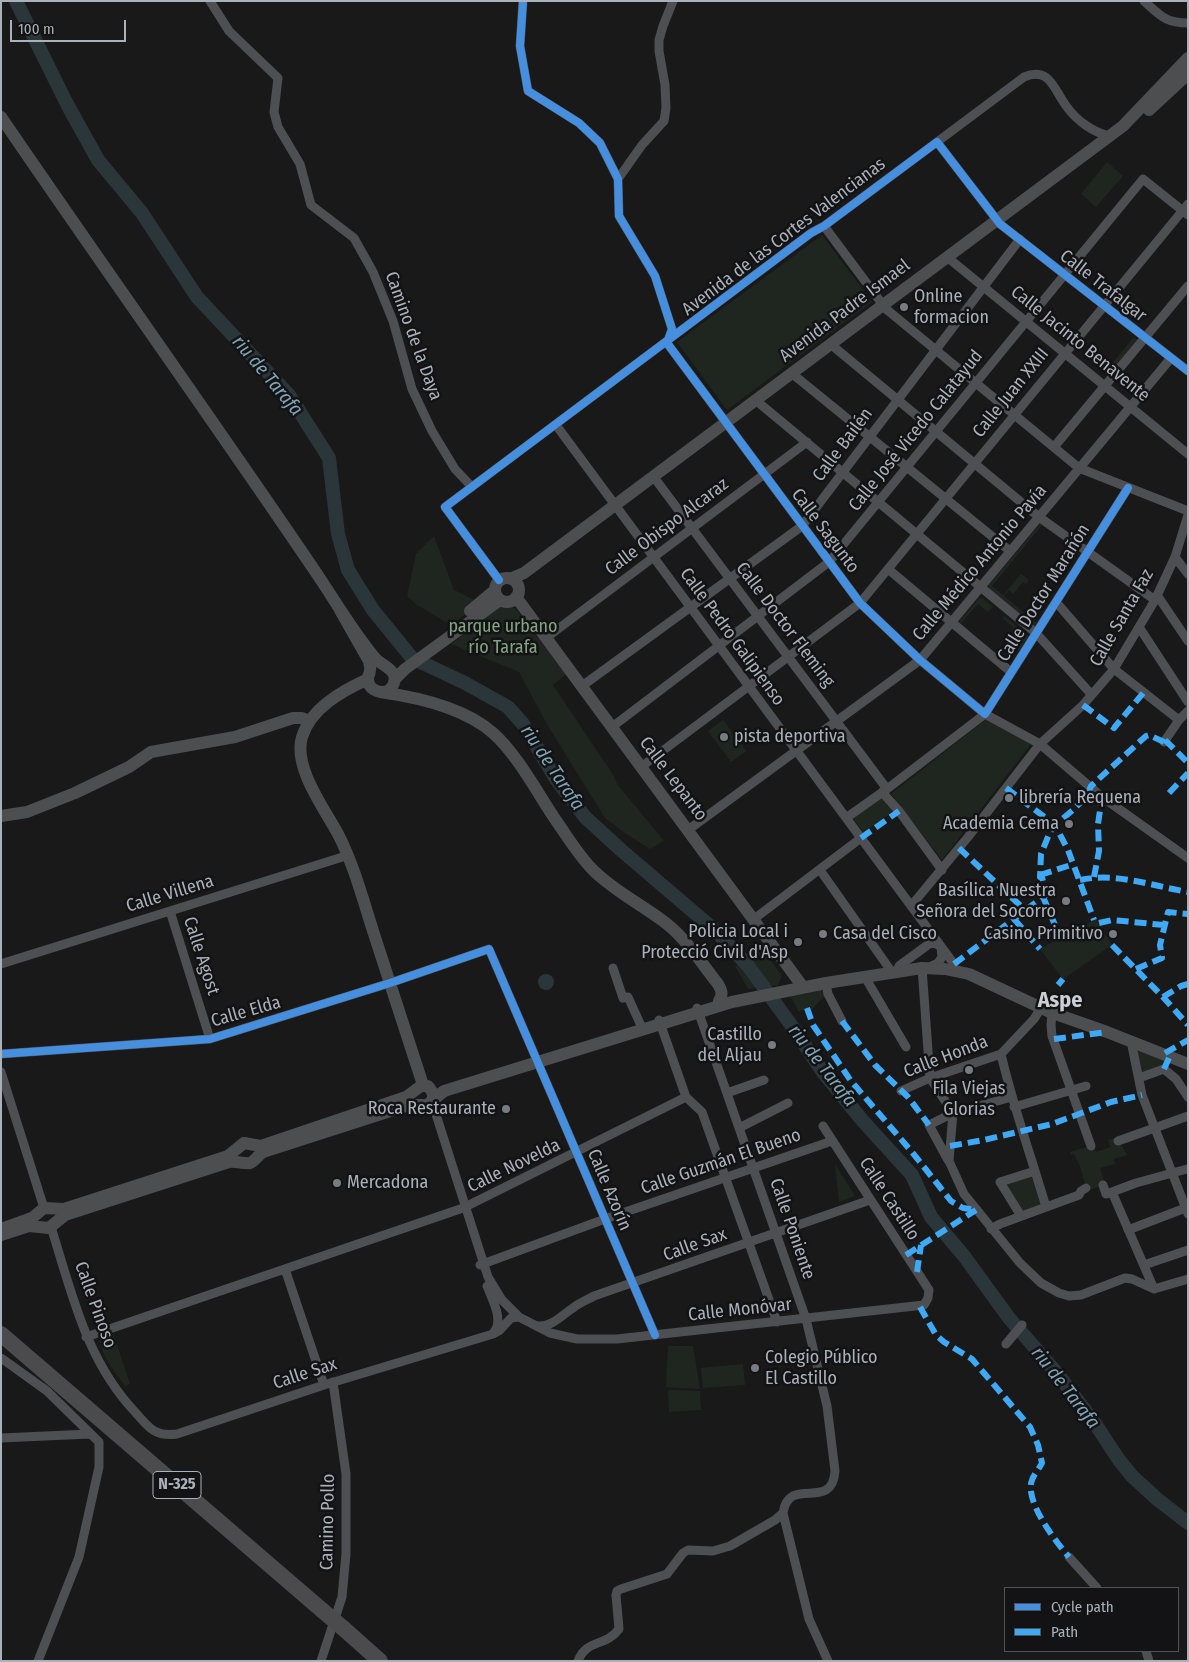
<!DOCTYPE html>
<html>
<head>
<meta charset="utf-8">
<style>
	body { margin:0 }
	#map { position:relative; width:1189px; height:1662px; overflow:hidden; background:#191919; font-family:"Fira Sans Condensed",sans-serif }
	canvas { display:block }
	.frame { position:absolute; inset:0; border:2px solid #aab1ba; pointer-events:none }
	.legend { position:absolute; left:1004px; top:1587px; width:175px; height:65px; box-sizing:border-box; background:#131315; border:1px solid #4f5257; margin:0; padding:6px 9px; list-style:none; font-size:15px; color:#aab1ba }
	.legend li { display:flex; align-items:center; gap:10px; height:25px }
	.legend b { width:25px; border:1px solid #4f5257 }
	.scale { position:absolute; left:10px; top:20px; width:116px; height:22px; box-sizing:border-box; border:2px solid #aab1ba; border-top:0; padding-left:6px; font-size:15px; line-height:18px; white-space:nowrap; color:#aab1ba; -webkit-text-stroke:4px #131315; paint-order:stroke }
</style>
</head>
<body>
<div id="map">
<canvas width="1189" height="1662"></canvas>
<div class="frame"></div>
<ul class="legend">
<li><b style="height:6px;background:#468fdf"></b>Cycle path</li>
<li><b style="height:6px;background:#3fa9f5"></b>Path</li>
</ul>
<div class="scale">100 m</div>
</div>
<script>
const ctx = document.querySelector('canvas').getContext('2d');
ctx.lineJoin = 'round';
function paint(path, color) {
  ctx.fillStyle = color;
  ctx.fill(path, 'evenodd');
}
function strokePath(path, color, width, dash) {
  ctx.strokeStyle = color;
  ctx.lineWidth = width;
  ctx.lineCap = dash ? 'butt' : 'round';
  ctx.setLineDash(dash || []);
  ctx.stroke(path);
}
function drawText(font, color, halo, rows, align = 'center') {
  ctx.font = font + ' "Fira Sans Condensed",sans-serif';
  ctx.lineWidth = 5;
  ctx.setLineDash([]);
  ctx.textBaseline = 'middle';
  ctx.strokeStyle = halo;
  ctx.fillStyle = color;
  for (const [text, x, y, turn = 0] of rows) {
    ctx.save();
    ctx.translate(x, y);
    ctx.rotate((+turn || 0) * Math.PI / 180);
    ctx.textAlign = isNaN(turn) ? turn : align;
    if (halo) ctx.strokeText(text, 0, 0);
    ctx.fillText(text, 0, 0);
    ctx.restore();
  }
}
paint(new Path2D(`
	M1107,162L1123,176L1096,207L1081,194Z
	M822,235L872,302L727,410L677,342Z
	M1134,337L1137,340L1113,370L1109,367Z
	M1040,524L1042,525L992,586L1003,595L1021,574L1029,580L1026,584L1023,582L1013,594L1009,590L1004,596L1035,622H1038L1035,626L989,588V585Z
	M434,536L454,590L481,603L451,625L417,605L407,596L416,554Z
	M979,598H982L993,607L988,612L978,604L961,623L968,630L967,632L957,624Z
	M499,607L515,608L566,674L553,685L614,776L617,784L664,841L650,849L625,833L605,818L548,726L519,672L451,644Z
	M1004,616L1029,636L1019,651L1016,648L1021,641L1011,630L1013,627L1002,618Z
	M988,718L1031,744L942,860L891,794Z
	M723,720L746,751L731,762L708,731Z
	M885,795L896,809L864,833L853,818Z
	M1096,919L1112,945L1063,979L1040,949Z
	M763,950L782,976L778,985L748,989L735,966Z
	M820,986L825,996L811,1010L810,1007L799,1012L788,992Z
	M1137,1049L1166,1059L1163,1066L1141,1074Z
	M1117,1137L1127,1155L1114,1159L1115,1164L1100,1168L1105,1184L1087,1191L1080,1166L1074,1154L1071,1155L1070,1152L1093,1145L1096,1152L1110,1147L1108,1140Z
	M835,1164L855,1196L839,1202Z
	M1036,1173L1044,1208L1023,1216L1003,1183Z
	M113,1333L130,1384L125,1386C116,1373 99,1354 100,1337Z
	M668,1346H693L700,1389L666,1387Z
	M743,1364L745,1385L703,1388L701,1368Z
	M668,1390L700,1391L701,1410L669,1412Z`), '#1f261f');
paint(new Path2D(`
	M538 982a8 8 0 1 1 16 0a8 8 0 1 1-16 0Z`), '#2b363b');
strokePath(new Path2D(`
	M16,1L67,104L98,160L142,213L197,297L289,395L329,458L338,534L348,570L373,610L412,658L465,683L508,707L523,724L556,779L585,817L621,850L717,932L749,967L794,1029L823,1072L862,1120L912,1175L931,1217L964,1256L1009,1318L1056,1372L1094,1422L1119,1460L1132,1476L1157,1499L1188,1523`), '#2b363b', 14);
strokePath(new Path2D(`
	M210,1L229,31L278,78L274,112L278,127L300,164L311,205L354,238L373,272L393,321L412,389L432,431L455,469L472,487
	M523,1L520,46L528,91L579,123L600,143L618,179L619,216L655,276L672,329L667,343L860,603L920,660L985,714L1128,488
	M1144,1C1160,15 1165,23 1188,23
	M937,142L1024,77C1051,66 1054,91 1067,107C1077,121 1093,132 1109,136
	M618,179L642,145L664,121L666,108L665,85L659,51V40L663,26L673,1
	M824,226L886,309L1079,468L1188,511
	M947,257L1188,454
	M834,347L1039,517L1155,600
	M795,376L1010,551
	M759,403L1036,633L1091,694
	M556,425L954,964
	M1054,447L1188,286
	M653,476L887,789
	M1188,515L1175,557L1155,600L1114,669L1083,705L1040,744L1102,797L1188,858
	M1175,557L1188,574
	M888,569L1011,672
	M499,580L445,507L811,233L824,226L937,142L1000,224L1188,371
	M1157,595L1188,641
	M1056,602L1114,669L1179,720
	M1139,627L1188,702
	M546,638L807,442
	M582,686L802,526L1020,239
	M612,727L829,562L1143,179L1188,215
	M1164,742L1179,720L1188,711
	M641,767L860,603L1188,204
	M882,792L899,811L942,870
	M846,818L887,789L985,714L1040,744L968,837L911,906
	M688,830L920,660L1171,358
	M820,870L889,968
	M170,911L210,1039
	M754,919L861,838
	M1,964L349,855
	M899,966L929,944L935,943L941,947L942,957L938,963L927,968
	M613,968L623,998L628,997L643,1030
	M922,968L930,1078L953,1113L949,1161L964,1194L1020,1263L1041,1283L1059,1293L1069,1296L1081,1295L1125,1278L1132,1279L1154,1289L1188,1279
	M865,977L906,1047
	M826,983L828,994L842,1021
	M697,1008L806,1319L827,1406L835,1471C832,1513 789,1474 783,1513L809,1619L828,1661
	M1052,1013L1051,1025L1052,1036L1091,1146
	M659,1020L686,1097L702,1112L777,1322
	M1131,1041L1142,1095L1188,1214
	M1,1054L210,1039L390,983L489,949L655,1335
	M1001,1054C1013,1106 1031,1156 1046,1207
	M1,1072L44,1208
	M1139,1078L1164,1069L1176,1079L1188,1097
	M901,1091L930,1078L1001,1054L1034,1019L1041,1008
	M727,1093L764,1080
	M432,1102L488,1277L502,1300L519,1317L550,1333L577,1339H617L924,1305L928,1298L929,1290L823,1126
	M1014,1107L1086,1086
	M739,1128L788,1103
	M1118,1141L1188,1116
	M948,1160L929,1125L953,1113L1012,1097
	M1103,1185L1106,1194L1112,1192L1154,1289
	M1112,1192L1136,1183L1187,1169
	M1021,1216L1000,1182L1035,1171
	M51,1227C72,1293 86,1361 136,1413C149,1428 155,1437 177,1434L324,1385L493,1334L500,1330L511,1318L519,1317
	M991,1229L1000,1224L1079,1195L1081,1191L1086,1188
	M1128,1230L1188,1207
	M480,1265L605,1219L832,1141
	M1144,1265L1188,1250
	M285,1269L324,1385
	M487,1286C492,1299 504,1320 494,1332
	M538,1326C552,1327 562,1315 573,1308C579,1303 587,1300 594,1296L870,1200
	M86,1337L463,1208L686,1097
	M1006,1344L1022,1325
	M1,1358L47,1391L99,1442V1467L79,1557L38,1661
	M1,1438L90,1434
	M1069,1557L1097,1588
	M1146,1651L1149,1661
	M321,1661L342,1597L346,1554V1474L333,1382
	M578,1661C586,1639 606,1647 619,1629L616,1595L617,1591L621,1589L667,1574L683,1553L688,1550L713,1551L730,1546L775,1520L783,1513`), '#4d4f52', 9);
strokePath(new Path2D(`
	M1149,110L1188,74
	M1,117C106,271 215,423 319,577C337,604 354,633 375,658C381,665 391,667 394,675C396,681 393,687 388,691C378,694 367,689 368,677C369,675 370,672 370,670C371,667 369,664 369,661L340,610
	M495 590a12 12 0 1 1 24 0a12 12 0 1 1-24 0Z
	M512,578L524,573L1123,126L1188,58
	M516,597L803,987
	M470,611L495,590
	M368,679C342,691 311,708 302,737C293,767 324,808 338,834C354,865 363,900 374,934C390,984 407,1035 423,1085
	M395,679L405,669L500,600
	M380,692C416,697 465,708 493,733C516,753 537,792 555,819C567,836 578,855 593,870C615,892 643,905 667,924C687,940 702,964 718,984C722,991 723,994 719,1001
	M1,816L27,812L75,793L129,767L151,752L235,737L293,718H302L310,721
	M433,1100L444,1091L732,1002L826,983L922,968L945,969L969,974L1050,1012L1107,1032L1188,1064
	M1,1229L32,1218L44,1208L64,1209L228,1156L244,1143L261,1146L406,1097L421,1086H428L433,1093V1100L427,1105H409L263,1152C258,1155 255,1161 250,1163C245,1164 235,1161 229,1162L65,1215L49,1228L29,1226L1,1235`), '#4c4e50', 12);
strokePath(new Path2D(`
	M1,1334L323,1611
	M343,1628L380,1661`), '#4b4b4e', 16);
strokePath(new Path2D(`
	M323,1611L343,1628`), '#4b4b4e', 16);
strokePath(new Path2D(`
	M1083,705L1114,728L1144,692
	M1165,740L1188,763
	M1006,788L1055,825L1068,850L1094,920
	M1169,793L1188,773
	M861,838L899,811
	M959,848L1025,910
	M1040,875L1074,864
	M1094,877L1099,851L1098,824L1102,797
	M1080,880C1116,872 1152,886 1188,892
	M1043,897L1046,895L1042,877H1040L1041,854L1050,832L1055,825L1073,810L1087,796L1091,786L1146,736L1149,735L1164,742
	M1043,897L1061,939
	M1014,919L1040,949
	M1099,923L1112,920L1164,925
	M1112,945L1163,997L1188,1025
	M954,964L1043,897
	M1136,969L1162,958L1160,945L1168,912L1188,914
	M1058,985L1063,979
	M1163,997L1181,986L1188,984
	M807,1008L813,1025L851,1081L912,1152L951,1201L963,1208L976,1210
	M842,1021L875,1065L908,1097L929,1125
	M1054,1039L1107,1032
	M1165,1053L1188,1040
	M1164,1069L1170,1056
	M950,1146L984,1140L1052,1124L1111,1102L1142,1095
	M906,1255L976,1210
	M917,1272L921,1245
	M920,1307L936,1335L944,1342L972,1359L1030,1427L1038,1445L1042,1463C1039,1469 1034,1474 1032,1480C1024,1501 1056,1542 1069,1557`), '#3fa9f5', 6, [12, 6]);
strokePath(new Path2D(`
	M523,1L520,46L528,91L579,123L600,143L618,179L619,216L655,276L672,329L667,343L860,603L920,660L985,714L1128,488
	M499,580L445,507L811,233L824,226L937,142L1000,224L1188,371
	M1,1054L210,1039L390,983L489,949L655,1335`), '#468fdf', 8);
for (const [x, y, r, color] of [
	[904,307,5,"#777c82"],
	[724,737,5,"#777c82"],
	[1009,798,5,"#777c82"],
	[1069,824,5,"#777c82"],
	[1066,901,5,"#777c82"],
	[823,934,5,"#777c82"],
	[1113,934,5,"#777c82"],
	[798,942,5,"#777c82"],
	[772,1045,5,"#777c82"],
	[969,1070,5,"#777c82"],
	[506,1109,5,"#777c82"],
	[337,1183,5,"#777c82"],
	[755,1368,5,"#777c82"]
]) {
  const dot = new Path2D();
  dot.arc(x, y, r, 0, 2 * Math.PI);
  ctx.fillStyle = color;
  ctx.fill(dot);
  strokePath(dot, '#131315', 2);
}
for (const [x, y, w] of [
	[177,1485,48]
]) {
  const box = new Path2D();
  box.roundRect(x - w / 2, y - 13.5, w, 27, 4);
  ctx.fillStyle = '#131315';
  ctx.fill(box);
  strokePath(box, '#aab1ba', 1);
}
drawText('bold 16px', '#aab1ba', null, [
	["N-325",177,1485]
]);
drawText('18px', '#aab1ba', '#131315', [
	["Avenida de las Cortes Valencianas",784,237,-37],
	["Calle Trafalgar",1103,286,38],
	["Avenida Padre Ismael",845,311,-37],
	["Camino de la Daya",413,336,70],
	["Calle Jacinto Benavente",1080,344,39],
	["Calle Juan XXIII",1011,393,-51],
	["Calle José Vicedo Calatayud",916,431,-51],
	["Calle Bailén",843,445,-53],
	["Calle Obispo Alcaraz",667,527,-37],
	["Calle Sagunto",825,531,53],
	["Calle Médico Antonio Pavía",980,563,-50],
	["Calle Doctor Marañón",1044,593,-58],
	["Calle Santa Faz",1122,618,-60],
	["Calle Doctor Fleming",785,625,53],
	["Calle Pedro Galipienso",732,637,54],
	["Calle Lepanto",673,779,53],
	["Calle Villena",170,894,-17],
	["Calle Agost",201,956,72],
	["Calle Elda",246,1012,-16],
	["Calle Honda",946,1057,-21],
	["Calle Guzmán El Bueno",721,1162,-19],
	["Calle Novelda",514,1166,-26],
	["Calle Azorín",609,1190,67],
	["Calle Castillo",889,1199,57],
	["Calle Poniente",792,1229,71],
	["Calle Sax",695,1245,-20],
	["Calle Pinoso",95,1305,70],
	["Calle Monóvar",740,1310,-6],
	["Calle Sax",305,1374,-18],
	["Camino Pollo",328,1522,-89]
]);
drawText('18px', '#aab1ba', '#131315', [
	["Online",914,297],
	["formacion",914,318],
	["pista deportiva",734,737],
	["librería Requena",1019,798],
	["Academia Cema",1059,824,"right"],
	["Basílica Nuestra",1056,891,"right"],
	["Señora del Socorro",1056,912,"right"],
	["Policia Local i",788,932,"right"],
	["Protecció Civil d'Asp",788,953,"right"],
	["Casa del Cisco",833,934],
	["Casino Primitivo",1103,934,"right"],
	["Castillo",762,1035,"right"],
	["del Aljau",762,1056,"right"],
	["Fila Viejas",969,1089,"center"],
	["Glorias",969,1110,"center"],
	["Roca Restaurante",496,1109,"right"],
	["Mercadona",347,1183],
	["Colegio Público",765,1358],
	["El Castillo",765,1379]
], 'left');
drawText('18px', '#84a581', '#131315', [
	["parque urbano",503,627],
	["río Tarafa",503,648]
]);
drawText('italic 19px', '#80a4b5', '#131315', [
	["riu de Tarafa",267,376,50],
	["riu de Tarafa",552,768,56],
	["riu de Tarafa",822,1066,52],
	["riu de Tarafa",1065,1388,52]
]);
drawText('bold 22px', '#cbcfd6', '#131315', [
	["Aspe",1060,1001]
]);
</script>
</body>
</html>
